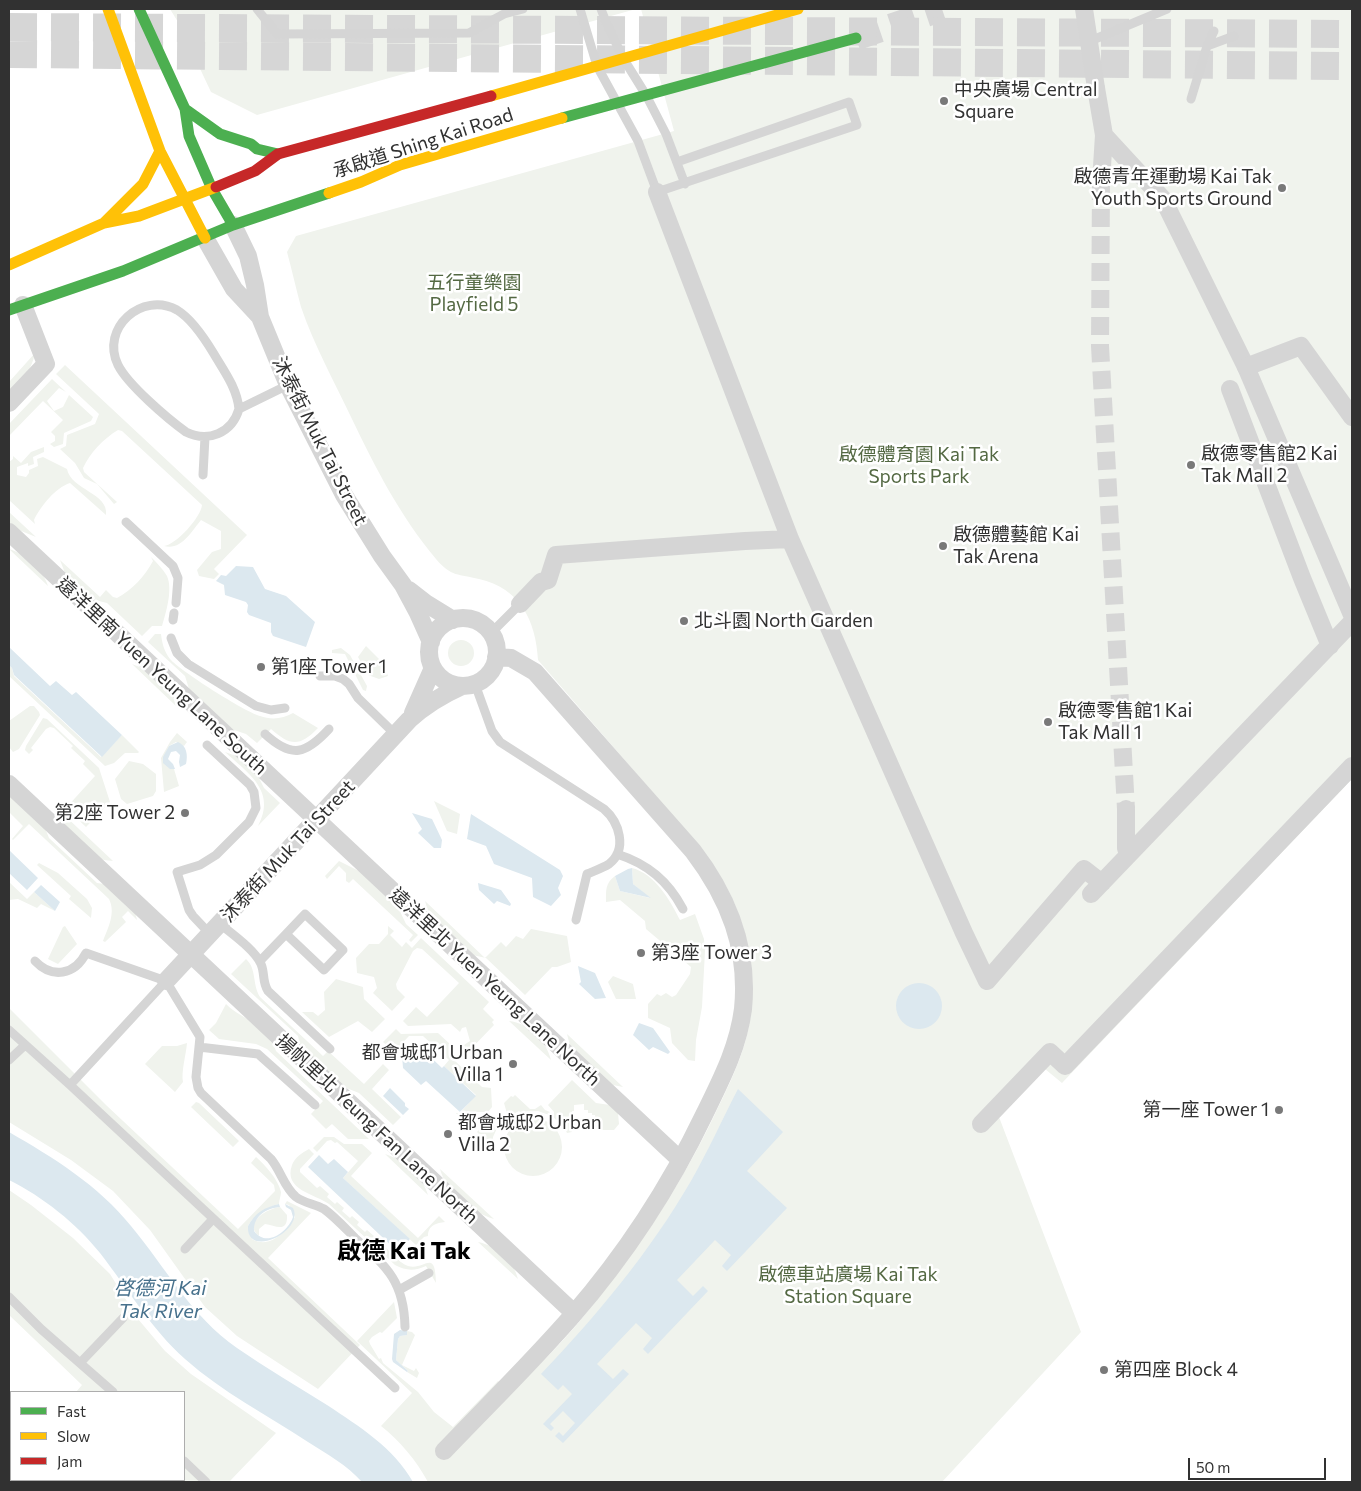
<!DOCTYPE html>
<html>
<head>
<meta charset="utf-8">
<style>
	body { margin:0 }
	#map { position:relative; width:1361px; height:1491px; overflow:hidden; background:#fff; font-family:Commissioner,sans-serif }
	canvas { display:block }
	.frame { position:absolute; inset:0; border:10px solid #313131; pointer-events:none }
	.legend { position:absolute; left:10px; top:1391px; width:175px; height:90px; box-sizing:border-box; background:#fff; border:1px solid #adadad; margin:0; padding:6px 9px; list-style:none; font-size:15px; color:#313131 }
	.legend li { display:flex; align-items:center; gap:10px; height:25px }
	.legend b { width:25px; border:1px solid #adadad }
	.scale { position:absolute; left:1188px; top:1458px; width:138px; height:22px; box-sizing:border-box; border:2px solid #313131; border-top:0; padding-left:6px; font-size:15px; line-height:18px; white-space:nowrap; color:#313131; -webkit-text-stroke:4px #fff; paint-order:stroke }
</style>
</head>
<body>
<div id="map">
<canvas width="1361" height="1491"></canvas>
<div class="frame"></div>
<ul class="legend">
<li><b style="height:6px;background:#4caf50"></b>Fast</li>
<li><b style="height:6px;background:#ffc107"></b>Slow</li>
<li><b style="height:6px;background:#c62828"></b>Jam</li>
</ul>
<div class="scale">50 m</div>
</div>
<script>
const ctx = document.querySelector('canvas').getContext('2d');
ctx.lineJoin = 'round';
function paint(path, color) {
  ctx.fillStyle = color;
  ctx.fill(path, 'evenodd');
}
function strokePath(path, color, width, dash) {
  ctx.strokeStyle = color;
  ctx.lineWidth = width;
  ctx.lineCap = dash ? 'butt' : 'round';
  ctx.setLineDash(dash || []);
  ctx.stroke(path);
}
function drawText(font, color, halo, rows, align = 'center') {
  ctx.font = font + ' Commissioner,"Noto Sans TC",sans-serif';
  ctx.lineWidth = 5;
  ctx.setLineDash([]);
  ctx.textBaseline = 'middle';
  ctx.strokeStyle = halo;
  ctx.fillStyle = color;
  for (const [text, x, y, turn = 0] of rows) {
    ctx.save();
    ctx.translate(x, y);
    ctx.rotate((+turn || 0) * Math.PI / 180);
    ctx.textAlign = isNaN(turn) ? turn : align;
    if (halo) ctx.strokeText(text, 0, 0);
    ctx.fillText(text, 0, 0);
    ctx.restore();
  }
}
paint(new Path2D(`
	M170,9H636L257,115L211,92L178,22Z
	M641,9H1352V779L1062,1083L1045,1069L999,1117L1081,1332L942,1482H428C416,1460 400,1441 381,1426L412,1393L357,1341L394,1302L397,1318L382,1333L380,1332L372,1337L369,1341L370,1344L379,1359L381,1358L383,1363L418,1392L434,1412L453,1427L498,1381L511,1393C534,1370 558,1347 579,1322C633,1257 678,1191 715,1114C731,1081 747,1049 751,1012C758,950 738,895 700,847L538,660C536,621 520,588 479,579C459,574 451,577 436,559C400,516 375,467 351,417C334,381 314,345 301,307C296,289 292,270 287,252L296,236L674,131Z
	M35,353C31,372 22,381 9,395V382Z
	M65,365L247,535L214,569L219,574L214,579L199,576L197,570L212,552L221,549V531L201,520C192,531 181,551 164,546C176,545 201,517 202,505L122,431L118,430C103,439 90,453 83,468L84,472L117,502L114,504L97,484L84,478L75,463L60,449L66,446L67,435L95,424L99,414L56,374Z
	M52,379L66,392L59,388L47,401L54,411L63,407L69,395L93,417L91,421L64,433L63,444L54,447L50,444L55,441V436L51,432L63,420L43,401L9,436V424Z
	M44,447V452L33,457L34,464L28,466V463L17,467V475L26,477L29,473V470L38,466L37,459L43,457L67,469C71,490 109,493 106,515L70,483C55,488 41,506 34,520L35,524L9,500V462L13,459V456L21,463L31,452Z
	M9,512L36,537L9,526Z
	M9,549C25,554 43,569 48,586Z
	M151,557C157,563 163,569 167,576C173,590 166,612 162,626H152L142,636L107,603L87,598L68,581L60,560L100,597L106,590L113,597L117,598C132,590 145,576 153,561Z
	M155,634H161C162,643 164,651 170,659C179,670 245,712 260,716C271,720 283,719 293,713L318,728C300,747 290,746 271,729L257,743L246,734L225,727L190,692L185,676L148,642Z
	M448 653a13 13 0 1 1 26 0a13 13 0 1 1-26 0Z
	M366,646L384,664L388,676L379,679L368,675L358,657Z
	M341,648L350,655L367,686L366,691L363,690L345,654L332,653V650Z
	M132,664L142,668L172,694L176,706Z
	M9,665L12,668L14,676L101,757L122,735L139,752L138,753H125L114,763L105,766L9,676Z
	M30,706H34L39,712L40,715L19,749L13,752L9,747V721Z
	M43,718L47,719L99,768L110,802L86,827L66,808L95,776L83,764L85,761L71,748L73,746L54,728L50,727L46,729L31,748L33,750L29,754L25,750L26,746Z
	M177,733L187,742L184,746L176,742L169,746L163,759L174,769L179,786L164,792L161,758L170,742Z
	M225,752L239,757L256,772L264,788L280,803L258,826C277,791 248,773 225,752Z
	M129,761L143,764L156,774V791L153,796L127,804L121,799L115,779Z
	M9,794L45,828L49,838L97,883L104,884L135,912L137,920L128,911L122,917L126,922L105,942L103,941C108,928 116,913 109,899L29,824L13,840L12,839L23,826L9,812Z
	M434,801L460,814L457,834L447,831Z
	M62,813L113,861L104,860L94,857L63,823Z
	M339,861L363,873L396,903L406,924L418,935L411,942L409,940L413,935L353,879L349,883L346,881V873L339,866L327,879L325,876Z
	M39,863L58,873L87,899L92,908L91,918L69,899L71,896L37,865Z
	M632,868C655,874 670,900 680,920L695,914L704,939L705,951L702,1007L696,1040L695,1061L688,1060L672,1043L670,1028L648,1018V1004L657,994L661,996L666,993L672,997L676,995L690,974L691,967L646,929L645,921L620,900L606,902C606,891 605,883 615,876L620,891L650,898L633,884Z
	M9,882L27,899L34,892L55,911L41,904L37,908L18,899L9,900Z
	M425,901L485,958L501,942L506,947L516,936L523,939L531,929L567,936L571,962L557,967H552L525,995L486,958L468,954L429,915Z
	M65,926L77,944L58,964L48,959L63,927Z
	M388,926L394,931L390,935L402,947L406,942L412,948L421,938L489,1002L483,1009L494,1020L492,1022L494,1025L468,1052L464,1045L470,1041L466,1027L462,1028L460,1032L451,1024L408,1026L403,1021L416,1007L427,1017L459,983L422,949L417,948L413,951L396,984L397,989L405,997L392,1011L373,993L377,988L374,977L357,973L356,958L369,944H379L388,934Z
	M246,959C257,969 252,984 260,997L323,1056L328,1051L364,1084L383,1064L389,1070L372,1089L401,1117L393,1125L359,1093L344,1087L300,1045L298,1036L231,974Z
	M613,976L633,984L636,999H616L608,982Z
	M336,979L363,987L364,999L385,1019L372,1032L358,1021L329,1037L302,1012H313L318,1016L325,1010L324,992Z
	M226,1004C244,1022 268,1022 276,1051L369,1139H348L332,1124L326,1129L311,1114L323,1101L267,1049L256,1044L219,1039L209,1030L216,1023Z
	M9,1008L106,1105L238,1229L275,1191L274,1185L251,1163L256,1157C265,1165 278,1179 281,1192C281,1196 279,1200 279,1204C266,1207 254,1215 248,1226L252,1239C271,1250 286,1230 295,1217L289,1205L285,1204L287,1201L311,1213L268,1258L360,1345L318,1389L237,1336L205,1307L150,1230L113,1191L71,1160L9,1122Z
	M509,1021C529,1023 546,1040 551,1060Z
	M396,1029L401,1034L438,1033L451,1045L452,1058L482,1087L491,1088L492,1107L488,1112H469L461,1120L456,1113H460L476,1095L444,1066L449,1060L423,1036H409L394,1052L383,1042Z
	M567,1034L623,1087L613,1085L571,1050Z
	M187,1043C186,1055 181,1072 183,1082L175,1092L145,1064L162,1046H177Z
	M572,1080L596,1103L610,1105L618,1113L619,1124L614,1130H597L595,1115H592V1113H588V1110H584V1104L574,1105V1111H572L574,1124L571,1125L572,1132L567,1133L564,1127L553,1117L554,1112L548,1105Z
	M515,1095L530,1109H535L541,1105L545,1110L550,1112L549,1115L538,1111L520,1112L519,1111L508,1117L504,1103L511,1096L513,1097Z
	M196,1102L199,1103L239,1141L233,1147L191,1107Z
	M504 1147a29 29 0 1 1 58 0a29 29 0 1 1-58 0Z
	M484,1124L498,1126L493,1137L492,1149L480,1137L481,1136L477,1132Z
	M324,1137H334L344,1144H362L372,1153L351,1176L418,1238L439,1216L445,1222C437,1223 428,1225 428,1236L424,1237L416,1245L343,1178L358,1161L337,1142L335,1143L331,1140L327,1141L317,1152L313,1148Z
	M309,1149L314,1154L300,1169V1172L317,1188L320,1186L329,1194L327,1197L335,1204L337,1202L344,1208L342,1211L350,1218L352,1216L359,1222L357,1225L365,1232L367,1230L374,1236L372,1239L380,1247L383,1245C390,1251 399,1263 408,1266C425,1271 435,1247 436,1283L426,1266C415,1271 406,1271 395,1265L329,1204C315,1194 283,1190 292,1165C295,1157 302,1153 309,1149Z
	M385,1154C404,1160 422,1175 428,1195Z
	M440,1169L494,1219C469,1211 447,1194 440,1169Z
	M9,1190L31,1205L73,1238L110,1274L138,1319L165,1351L191,1374L276,1433L229,1482H169L166,1480H184V1392H76L82,1385L9,1315Z
	M280,1207L287,1215C288,1233 276,1226 265,1224L259,1229V1236C242,1223 268,1208 280,1207Z
	M478,1242C497,1246 513,1260 518,1279Z
	M407,1331L412,1332L415,1335L402,1365L414,1371L416,1368L419,1373L417,1378L407,1372L408,1371L396,1360L398,1339L400,1336L407,1335Z`), '#f0f3ed');
paint(new Path2D(`
	M236,566L253,567L265,589L286,596L315,622L306,647L273,636L271,632V623L249,615L247,612L248,605L246,602L225,595L224,585L216,581L221,575L226,576Z
	M9,647L50,686L56,681L72,695L76,692L122,735L102,757L14,675L12,668L9,665Z
	M178,742C187,746 188,755 186,764L180,767L179,762L180,755L176,751L171,752L168,759L173,764L175,769H170L163,763V757L169,746Z
	M412,813L432,819L442,840L441,848H434L418,833L422,829Z
	M471,814L560,870L563,876L558,888L561,895L551,906L533,897L532,878L494,864L486,846L467,839Z
	M9,850L38,878L27,890L9,873Z
	M632,868L633,884L651,898L620,891L615,876L628,869Z
	M478,883L501,890L511,904L510,906L497,901L494,904L479,890Z
	M41,885L60,902L55,911L34,892Z
	M578,966L595,973L606,998L595,999L579,984L581,982Z
	M896 1006a23 23 0 1 1 46 0a23 23 0 1 1-46 0Z
	M639,1023L653,1028L670,1052L668,1054L653,1047L649,1050L633,1035Z
	M415,1042L442,1068L444,1066L476,1096L460,1112L426,1081L421,1085L403,1068L402,1055Z
	M390,1088L405,1103V1106L409,1109L403,1115L383,1096Z
	M738,1089L783,1132L747,1171L787,1208L727,1271L722,1266L731,1255L715,1240L677,1280L693,1296L703,1286L708,1291L648,1354L643,1349L652,1338L636,1323L597,1364L613,1379L623,1369L629,1374L563,1443L555,1436L559,1432L563,1436L575,1423L563,1411L550,1424L554,1428L551,1431L543,1424L572,1394L563,1385L558,1390L541,1374C598,1314 649,1253 691,1181C708,1151 722,1120 738,1089Z
	M9,1132C54,1158 98,1185 131,1226C166,1268 191,1316 237,1348C266,1368 297,1386 327,1405C360,1427 393,1447 413,1482H362C347,1465 327,1454 308,1442C267,1415 222,1392 185,1359C151,1329 128,1289 100,1253C76,1223 43,1197 9,1180Z
	M319,1155L328,1164L334,1159L348,1172L343,1178L410,1239L398,1252L308,1167Z
	M279,1204L280,1207C267,1208 253,1216 254,1231C266,1248 288,1232 293,1217L291,1210L286,1207L285,1204L293,1208C305,1231 246,1260 248,1226C255,1213 265,1207 279,1204Z
	M400,1330L407,1331V1335L400,1336L398,1339L396,1360L408,1371L407,1372L393,1362L392,1359L394,1334Z`), '#dce8ef');
strokePath(new Path2D(`
	M1101,182L1100,346L1126,809`), '#d6d6d6', 18, [18, 9]);
strokePath(new Path2D(`
	M856,38L942,9`), '#d6d6d6', 25, [25, 12]);
strokePath(new Path2D(`
	M9,27L1352,34
	M9,54L1352,66`), '#d6d6d6', 28, [28, 14]);
strokePath(new Path2D(`
	M257,9L277,34L469,33L504,14L523,9
	M580,9L597,66L638,141L657,192L857,125L849,102L677,162
	M601,9L606,22L623,58L646,95L666,134L685,184
	M1095,39L1167,9
	M1207,46L1234,36
	M1191,99L1207,46L1214,31
	M239,409C232,433 208,443 186,432C168,419 128,385 118,365C100,328 142,291 177,310C192,319 205,339 214,354C224,371 237,388 239,409L288,385
	M203,475L205,437
	M126,522L173,566L178,578L176,603
	M173,620L174,613
	M491,633L520,604
	M171,638L177,653L188,664L256,706L271,710L285,708
	M320,676H335L343,679L349,684L358,698L396,735
	M475,684L492,731L500,742L604,809C619,822 628,849 609,864C603,868 594,871 587,874L576,920
	M265,734C292,759 306,754 329,729
	M207,745L250,785L254,792L256,808L249,822L216,855L200,865L177,872L189,910L193,916L210,934
	M617,854C648,864 668,881 683,909
	M305,914L343,950L324,970L286,934Z
	M220,924C232,934 255,950 261,964C265,973 262,982 268,991L330,1049
	M35,961C52,979 75,975 86,953L166,981L200,1037L196,1077L198,1088L201,1093L271,1159C281,1171 284,1187 296,1197C304,1203 315,1204 324,1209C335,1217 345,1228 355,1238C387,1267 404,1281 405,1327
	M260,961L286,934
	M9,1030L70,1085L395,1388
	M199,1047L258,1054L315,1105
	M9,1060L24,1046
	M70,1085L166,981
	M185,1249L213,1219
	M399,1290L429,1273
	M9,1297L41,1329L113,1392
	M80,1363L123,1318
	M184,1461L206,1482`), '#d5d5d5', 9);
strokePath(new Path2D(`
	M1096,88L1104,135L1101,182
	M1104,135L1163,199L1246,367L1352,615
	M657,192L790,539L964,933L987,981L1084,869L1102,883
	M233,225L248,256L255,285L260,317L288,385L344,495L382,556L403,585L418,613L431,642
	M205,238L234,289L260,317
	M1230,389L1302,578L1330,646
	M9,403L46,364L23,305
	M9,532L675,1155
	M409,590L427,604L453,620
	M520,604L541,582L548,580L556,555L745,541L790,539
	M429 652a34 34 0 1 1 68 0a34 34 0 1 1-68 0Z
	M413,713L433,668
	M9,784L574,1313
	M1126,809V848L1128,855
	M1091,894L1352,622
	M166,981L409,720C425,705 442,695 462,686
	M981,1124L1050,1052L1065,1066L1352,766
	M9,1407L11,1409
	M444,1451C487,1406 531,1363 572,1316C625,1255 669,1188 704,1115C721,1080 738,1048 743,1009C749,949 729,898 693,851L535,672L511,658L496,657
	M86,1480L89,1482`), '#d5d5d5', 18);
strokePath(new Path2D(`
	M139,9L185,109L189,136L212,189L233,225
	M185,109L220,134L251,144L257,149L278,154
	M562,118L856,38
	M9,310L123,271L233,225L329,193`), '#4caf50', 11);
strokePath(new Path2D(`
	M108,9L160,151L205,238
	M491,96L798,9
	M329,193L361,182L400,165L562,118
	M104,223L143,184L160,151
	M9,265L104,223L139,216L216,187`), '#ffc107', 11);
strokePath(new Path2D(`
	M216,187L255,171L278,154L491,96`), '#c62828', 11);
strokePath(new Path2D(`
	M1084,9L1096,88
	M1246,367L1301,346L1352,417`), '#d5d5d5', 18);
for (const [x, y, r, color] of [
	[944,101,5,"#797979"],
	[1282,188,5,"#797979"],
	[1191,465,5,"#797979"],
	[943,546,5,"#797979"],
	[684,621,5,"#797979"],
	[261,667,5,"#797979"],
	[1048,722,5,"#797979"],
	[185,813,5,"#797979"],
	[641,953,5,"#797979"],
	[513,1064,5,"#797979"],
	[1279,1110,5,"#797979"],
	[448,1134,5,"#797979"],
	[1104,1370,5,"#797979"]
]) {
  const dot = new Path2D();
  dot.arc(x, y, r, 0, 2 * Math.PI);
  ctx.fillStyle = color;
  ctx.fill(dot);
  strokePath(dot, '#fff', 2);
}
drawText('19px', '#313131', '#fff', [
	["中央廣場 Central",954,90],
	["Square",954,112],
	["啟德青年運動場 Kai Tak",1272,177,"right"],
	["Youth Sports Ground",1272,199,"right"],
	["啟德零售館2 Kai",1201,454],
	["Tak Mall 2",1201,476],
	["啟德體藝館 Kai",953,535],
	["Tak Arena",953,557],
	["北斗園 North Garden",694,621],
	["第1座 Tower 1",271,667],
	["啟德零售館1 Kai",1058,711],
	["Tak Mall 1",1058,733],
	["第2座 Tower 2",175,813,"right"],
	["第3座 Tower 3",651,953],
	["都會城邸1 Urban",503,1053,"right"],
	["Villa 1",503,1075,"right"],
	["第一座 Tower 1",1269,1110,"right"],
	["都會城邸2 Urban",458,1123],
	["Villa 2",458,1145],
	["第四座 Block 4",1114,1370]
], 'left');
drawText('19px', '#313131', '#fff', [
	["承啟道 Shing Kai Road",423,143,-18],
	["沐泰街 Muk Tai Street",320,441,63],
	["遠洋里南 Yuen Yeung Lane South",162,676,43],
	["沐泰街 Muk Tai Street",288,851,-47],
	["遠洋里北 Yuen Yeung Lane North",495,987,43],
	["揚帆里北 Yeung Fan Lane North",377,1129,43]
]);
drawText('19px', '#546943', '#fff', [
	["五行童樂園",474,283],
	["Playfield 5",474,305],
	["啟德體育園 Kai Tak",919,455],
	["Sports Park",919,477],
	["啟德車站廣場 Kai Tak",848,1275],
	["Station Square",848,1297]
]);
drawText('italic 20px', '#47718c', '#fff', [
	["啓德河 Kai",160,1288],
	["Tak River",160,1311]
]);
drawText('bold 24px', '#000', '#fff', [
	["啟德 Kai Tak",404,1251]
]);
</script>
</body>
</html>
